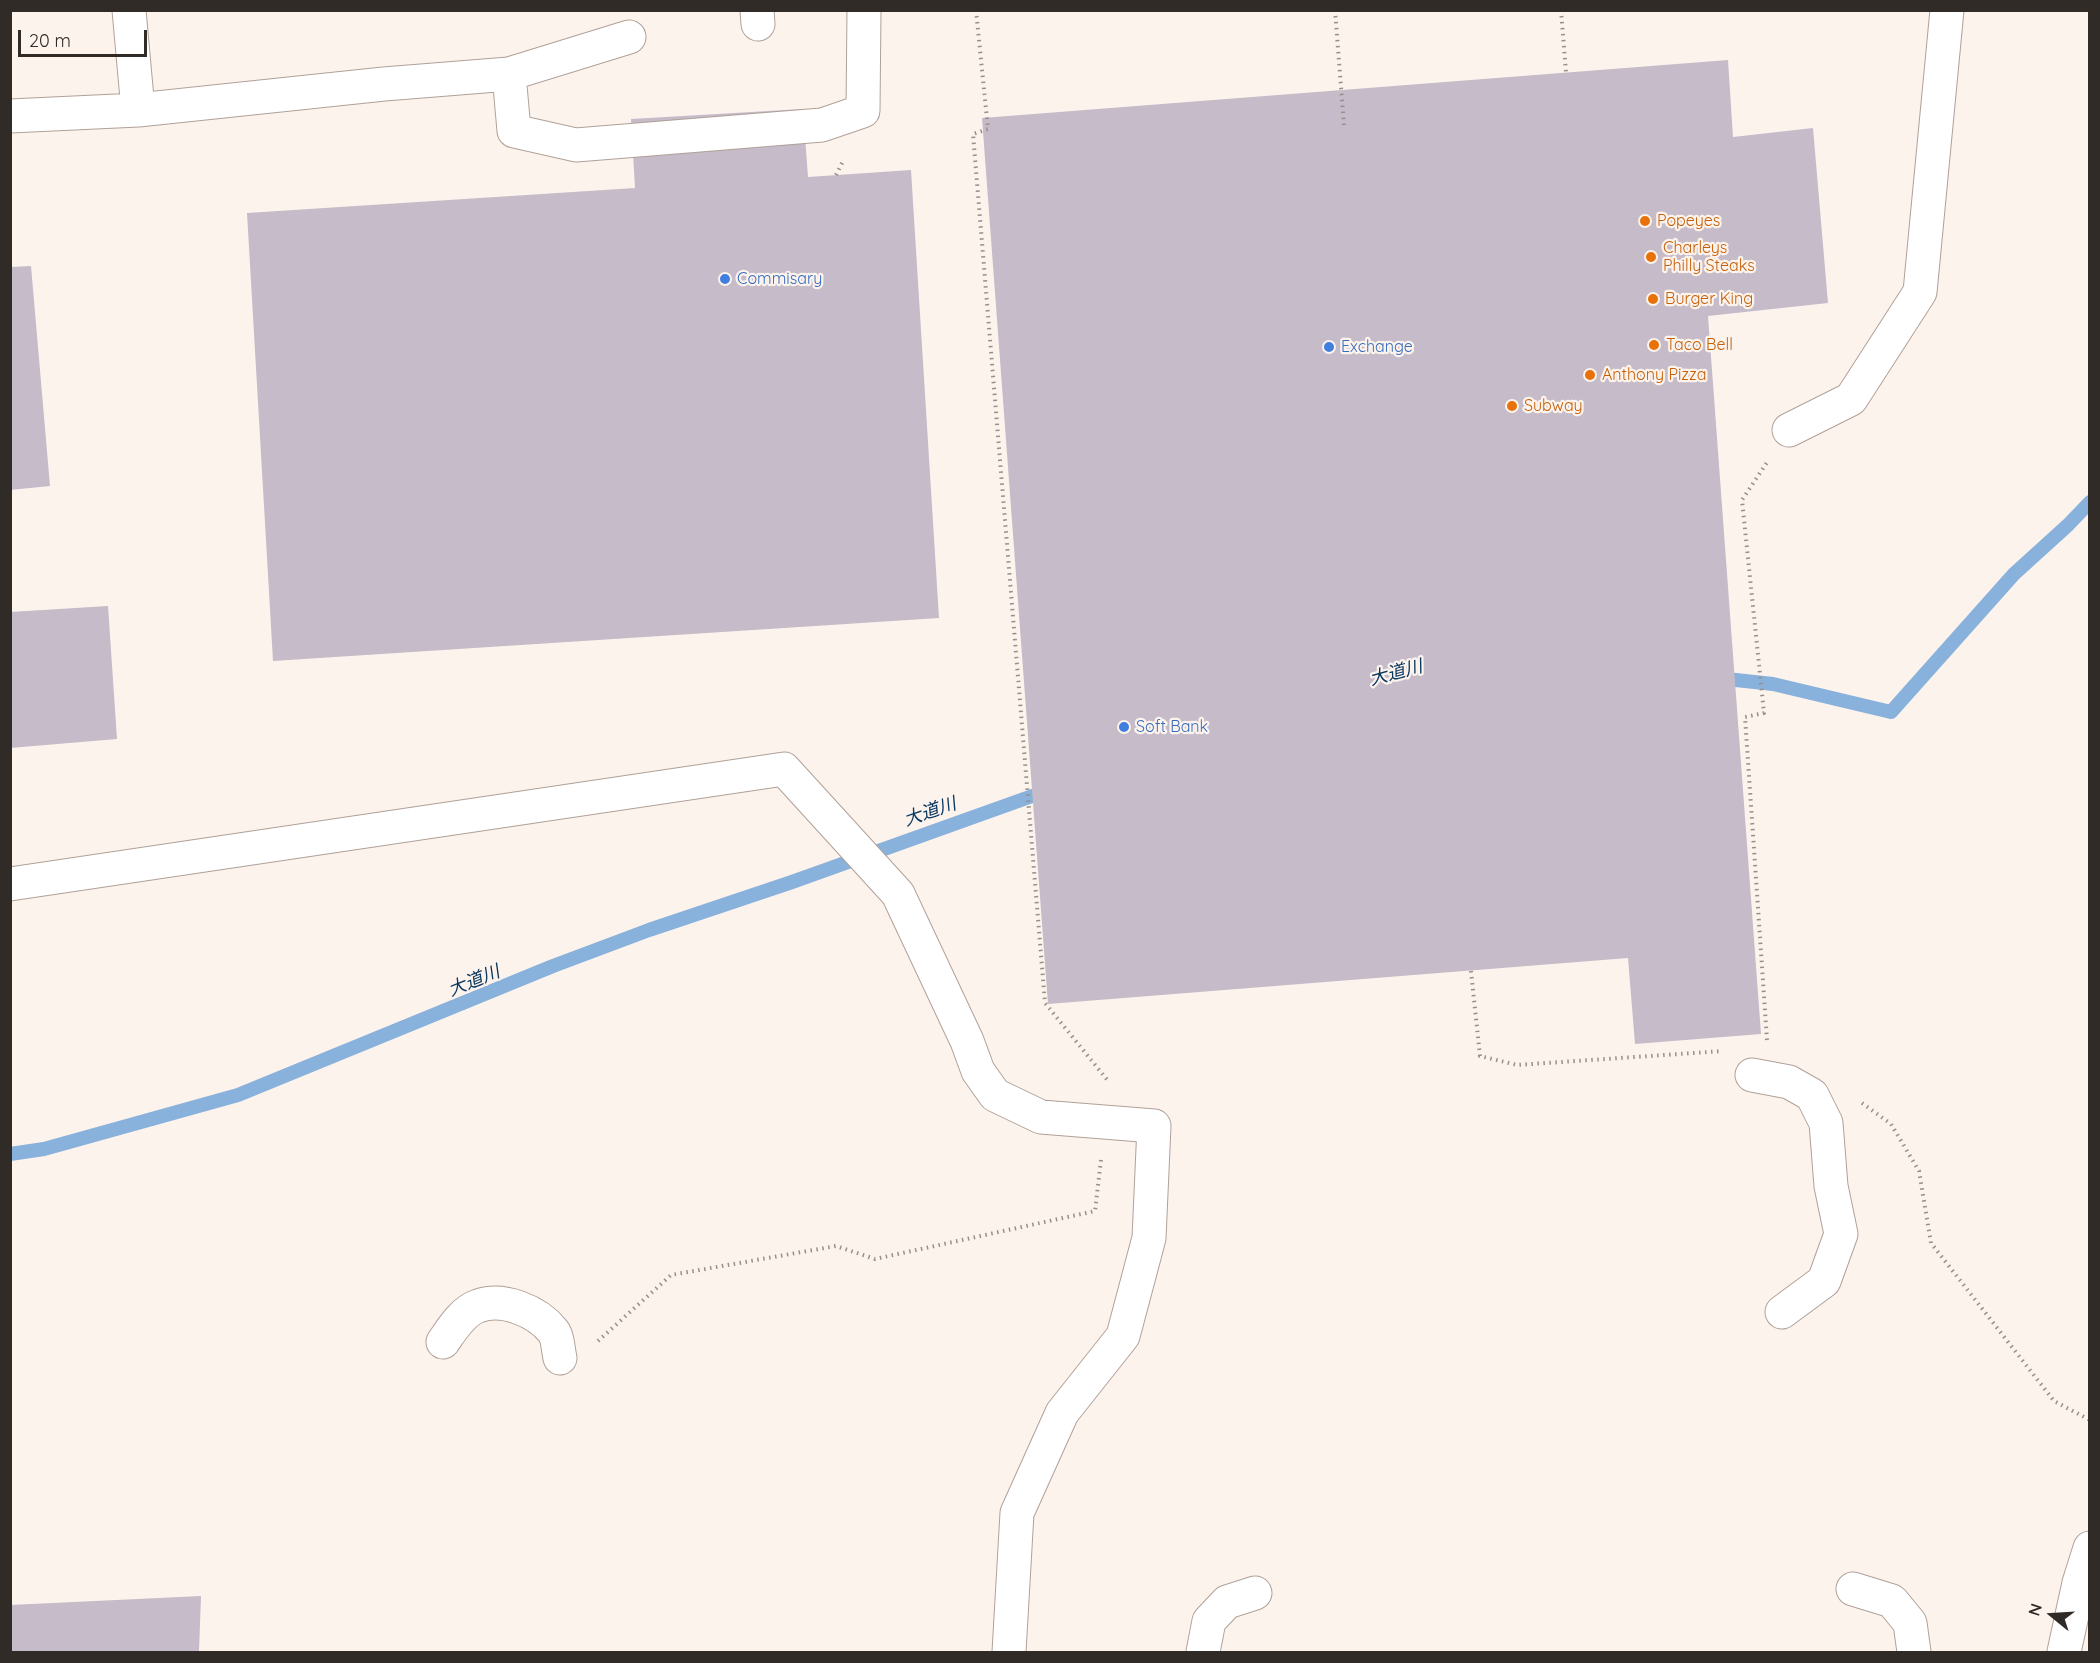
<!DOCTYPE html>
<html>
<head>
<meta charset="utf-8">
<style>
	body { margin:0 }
	#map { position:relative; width:2100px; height:1663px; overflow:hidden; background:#fdf3ed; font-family:Quicksand,sans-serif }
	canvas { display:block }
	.frame { position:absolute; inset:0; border:12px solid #312b28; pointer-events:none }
	.north { position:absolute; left:2022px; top:1585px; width:60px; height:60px; -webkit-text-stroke:4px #fdf3ed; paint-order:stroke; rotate:288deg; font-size:16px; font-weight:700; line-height:24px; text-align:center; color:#312b28 }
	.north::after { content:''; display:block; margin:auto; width:21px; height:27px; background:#312b28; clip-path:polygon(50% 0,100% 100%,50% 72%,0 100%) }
	.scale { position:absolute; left:18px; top:30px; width:129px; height:27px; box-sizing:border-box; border:3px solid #312b28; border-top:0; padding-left:8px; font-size:18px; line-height:21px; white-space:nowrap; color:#312b28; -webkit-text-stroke:4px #fdf3ed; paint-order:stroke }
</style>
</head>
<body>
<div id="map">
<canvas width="2100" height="1663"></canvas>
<div class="frame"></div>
<div class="north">N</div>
<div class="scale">20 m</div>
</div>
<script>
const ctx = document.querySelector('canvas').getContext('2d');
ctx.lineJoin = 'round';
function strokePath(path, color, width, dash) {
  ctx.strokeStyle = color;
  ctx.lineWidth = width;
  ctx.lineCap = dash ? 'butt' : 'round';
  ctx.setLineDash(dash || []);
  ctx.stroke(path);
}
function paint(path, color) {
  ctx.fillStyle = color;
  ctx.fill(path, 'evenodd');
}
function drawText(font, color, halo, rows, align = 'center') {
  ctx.font = font + ' Quicksand,"Noto Sans JP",sans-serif';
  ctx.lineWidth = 4.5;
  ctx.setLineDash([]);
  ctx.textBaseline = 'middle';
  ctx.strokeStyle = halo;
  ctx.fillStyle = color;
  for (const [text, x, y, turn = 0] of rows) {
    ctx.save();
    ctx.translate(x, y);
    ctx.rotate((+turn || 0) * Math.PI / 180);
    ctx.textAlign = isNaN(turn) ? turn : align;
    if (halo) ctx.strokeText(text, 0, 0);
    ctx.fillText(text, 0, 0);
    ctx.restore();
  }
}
strokePath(new Path2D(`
	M1717,678L1773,684L1891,712L2014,574L2068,525L2090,502
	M10,1154L44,1149L238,1095L553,966L649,930L792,882L1049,790`), '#88b1dc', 14);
paint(new Path2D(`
	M1728,60L1733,137L1813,128L1828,303L1708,316L1761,1034L1635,1044L1628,958L1048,1004L982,118Z
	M803,109L808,177L911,170L939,618L273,661L247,213L635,188L631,119Z
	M31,266L50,486L10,490V267Z
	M108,606L117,739L10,748V612Z
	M201,1596L199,1652H10V1605Z`), '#c6bbc8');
const minor = new Path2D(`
	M129,10L138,110
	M757,10L758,24
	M509,74L514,131L576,145L822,125L863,111L864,10
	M10,116L138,110L384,84L509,74L629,37
	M1789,430L1851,399L1920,292L1947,10
	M10,884L784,769L898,894L967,1041L978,1071L995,1095L1041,1117L1154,1126L1149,1238L1123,1336L1062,1413L1017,1513L1009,1652
	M1752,1075L1789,1082L1812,1095L1826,1123L1831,1186L1841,1234L1824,1281L1782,1312
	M443,1342C452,1329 463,1311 478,1306C503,1297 537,1311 553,1331C558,1337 558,1350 560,1358
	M1853,1589L1892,1601L1910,1623L1914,1652
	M1203,1652L1209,1621L1227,1602L1255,1593
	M2064,1652L2079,1583L2090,1548`);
strokePath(minor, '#b0a198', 35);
strokePath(new Path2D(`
	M976,10L988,129L973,134L1045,1003L1109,1082
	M1335,10L1344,125
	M1561,10L1566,72
	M836,175L844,159
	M1471,971L1480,1056L1517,1065L1723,1051
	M1767,1040L1745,717L1764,713L1742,500L1768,461
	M1862,1103L1891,1124L1919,1171L1931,1243L2054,1401L2090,1420
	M598,1341L671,1275L836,1246L875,1259L1095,1211L1101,1160`), '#978f8a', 4, [1.5, 4.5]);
strokePath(minor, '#fff', 33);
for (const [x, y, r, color] of [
	[1645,221,6,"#e8710a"],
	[1651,257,6,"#e8710a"],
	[725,279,6,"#3f7fe0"],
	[1653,299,6,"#e8710a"],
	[1654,345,6,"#e8710a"],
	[1329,347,6,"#3f7fe0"],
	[1590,375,6,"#e8710a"],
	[1512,406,6,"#e8710a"],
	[1124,727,6,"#3f7fe0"]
]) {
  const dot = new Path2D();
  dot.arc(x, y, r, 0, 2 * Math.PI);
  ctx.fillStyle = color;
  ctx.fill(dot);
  strokePath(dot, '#fdf3ed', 2);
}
drawText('16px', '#c56008', '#fdf3ed', [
	["Popeyes",1657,221],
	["Charleys",1663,248],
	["Philly Steaks",1663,266],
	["Burger King",1665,299],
	["Taco Bell",1666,345],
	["Anthony Pizza",1602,375],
	["Subway",1524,406]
], 'left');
drawText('16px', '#366cbe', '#fdf3ed', [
	["Commisary",737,279],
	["Exchange",1341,347],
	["Soft Bank",1136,727]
], 'left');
drawText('italic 18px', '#093860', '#fdf3ed', [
	["大道川",1396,673,-15],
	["大道川",930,812,-19],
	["大道川",474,981,-22]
]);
</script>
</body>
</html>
